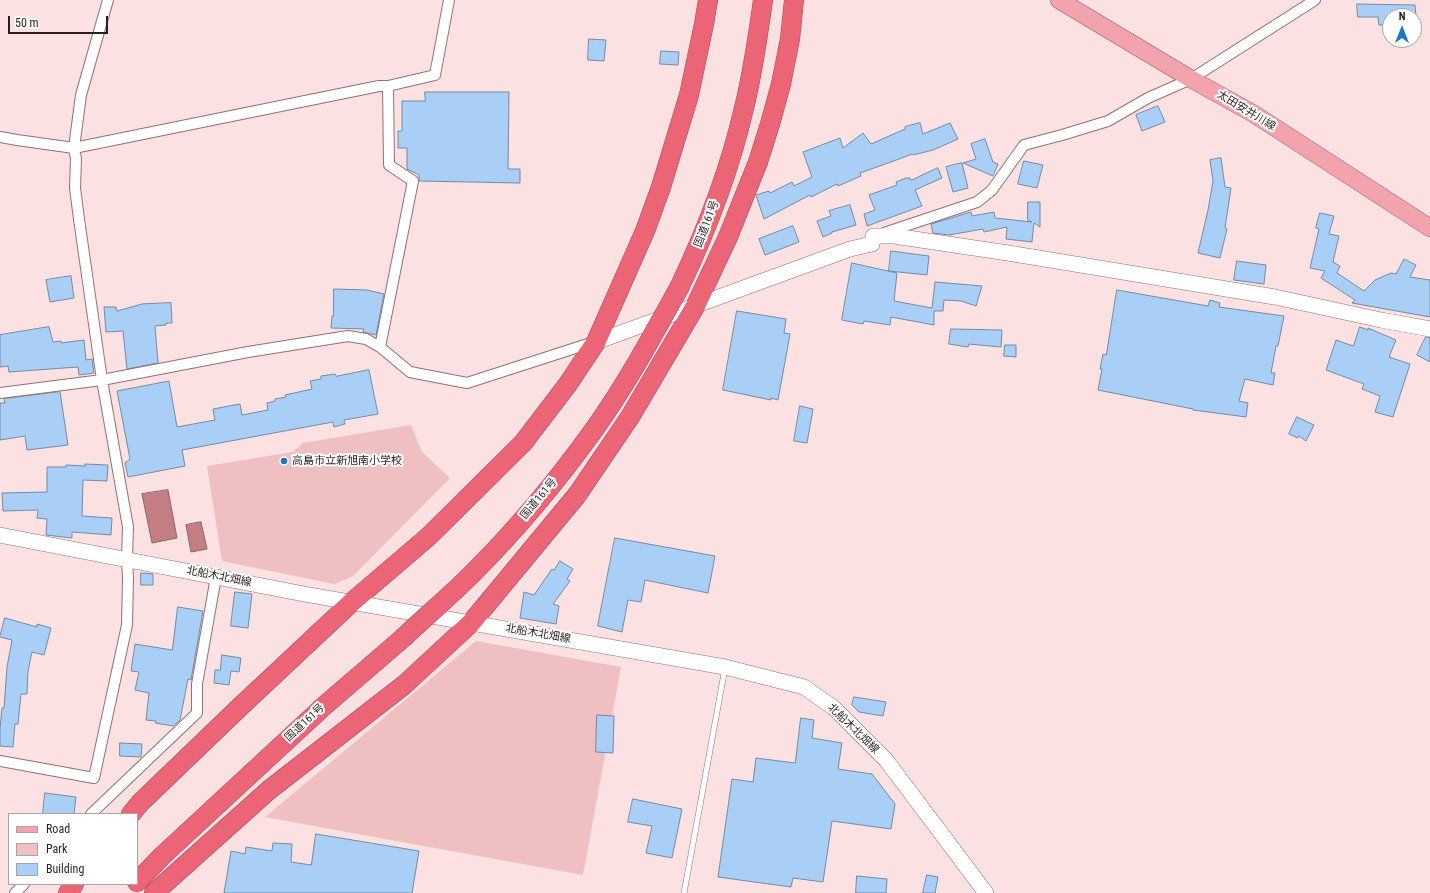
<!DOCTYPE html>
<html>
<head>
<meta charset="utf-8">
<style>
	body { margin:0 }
	#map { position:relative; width:1430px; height:893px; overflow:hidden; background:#fbe1e2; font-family:"Roboto Condensed",sans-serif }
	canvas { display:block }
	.legend { position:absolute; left:8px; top:813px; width:130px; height:72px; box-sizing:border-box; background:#fff; border:1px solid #aaa4a5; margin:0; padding:5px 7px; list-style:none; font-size:12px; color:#2b1c1d }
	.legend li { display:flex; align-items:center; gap:8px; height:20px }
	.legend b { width:20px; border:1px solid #aaa4a5 }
	.north { position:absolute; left:1382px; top:8px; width:40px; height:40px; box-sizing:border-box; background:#fff; border:1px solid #aaa4a5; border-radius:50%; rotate:0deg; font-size:11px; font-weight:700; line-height:16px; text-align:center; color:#2b1c1d }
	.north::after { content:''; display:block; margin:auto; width:14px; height:18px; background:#1d76c3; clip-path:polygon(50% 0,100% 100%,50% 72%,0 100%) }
	.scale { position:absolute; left:8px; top:16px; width:100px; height:18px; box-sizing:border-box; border:2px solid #2b1c1d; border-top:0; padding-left:5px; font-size:12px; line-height:14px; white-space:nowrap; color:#2b1c1d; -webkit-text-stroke:3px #fff; paint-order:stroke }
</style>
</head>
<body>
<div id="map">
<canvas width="1430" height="893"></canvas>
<ul class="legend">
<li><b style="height:5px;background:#f3a3ad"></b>Road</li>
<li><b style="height:11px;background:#efbfc1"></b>Park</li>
<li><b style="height:11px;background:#aacff6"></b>Building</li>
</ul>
<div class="north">N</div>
<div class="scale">50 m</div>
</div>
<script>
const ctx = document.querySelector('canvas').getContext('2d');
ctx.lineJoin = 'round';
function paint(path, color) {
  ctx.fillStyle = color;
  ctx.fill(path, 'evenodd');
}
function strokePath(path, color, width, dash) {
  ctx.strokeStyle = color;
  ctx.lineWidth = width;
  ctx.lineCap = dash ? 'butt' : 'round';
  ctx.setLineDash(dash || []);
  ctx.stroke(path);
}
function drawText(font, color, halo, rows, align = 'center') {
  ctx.font = font + ' "Roboto Condensed","Noto Sans JP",sans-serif';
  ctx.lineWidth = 4;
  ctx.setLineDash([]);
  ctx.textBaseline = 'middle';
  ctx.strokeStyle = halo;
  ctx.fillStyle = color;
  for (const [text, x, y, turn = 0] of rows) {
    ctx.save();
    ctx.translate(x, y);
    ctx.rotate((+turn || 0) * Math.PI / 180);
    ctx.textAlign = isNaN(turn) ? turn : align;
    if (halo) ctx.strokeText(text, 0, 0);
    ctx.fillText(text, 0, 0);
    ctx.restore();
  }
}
paint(new Path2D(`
	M411,425L422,452L450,478L353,576L334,584L222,561L207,466L293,452L303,443Z
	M476,641L621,667L583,875L265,817Z`), '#efbfc1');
const water = new Path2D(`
	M168,490L177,538L152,543L142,494Z
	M201,522L207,549L191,552L186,525Z`);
paint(water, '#c27e83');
strokePath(water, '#956164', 1);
const building = new Path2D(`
	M1357,4L1415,5L1416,16H1390V25H1379L1378,17H1358Z
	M589,39L606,40L604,61L588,60Z
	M661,51L679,52L678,65L660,64Z
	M425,92H509L508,169H520V183L419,181V175L407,169V148H398V131H402V101H425Z
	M1158,106L1165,122L1142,131L1136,115Z
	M920,123L923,134L950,123L958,139L933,150L913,155L912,154L902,158L860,173L861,176L838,186L837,184L811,197L810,195L764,219L756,195L769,191L770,193L792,182L794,186L812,177L803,152L840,138L843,148L863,133L871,144L905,129V127Z
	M985,139L993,162L998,164L993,176L963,163L976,159L971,144Z
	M1221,158L1225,187L1231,188L1225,228L1227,229L1220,258L1198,253L1208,210L1213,181L1210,160Z
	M1024,161L1043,165L1037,188L1018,184Z
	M962,163L968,188L953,192L946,167Z
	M938,168L942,178L915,190L922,206L867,226L864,214L875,210L869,195L897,185L896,182L906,178H910L911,180Z
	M1028,202H1040V227L1034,223L1032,242L1006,239L1007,227L984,232L983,229L949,235L933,233L931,224L971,212L972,216L994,212L995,218L1032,222L1028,220Z
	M850,205L856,225L832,232V233L823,237L817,221L831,216L829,211Z
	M1320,213L1334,216L1329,234L1339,236L1333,262L1340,266L1337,273L1364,291L1375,280L1391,273L1396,274L1404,259L1416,265L1410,277L1430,280V317L1352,303L1355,300L1321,278L1325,271L1310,268L1319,229L1316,228Z
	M793,226L799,242L765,255L759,239Z
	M891,251L929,256L927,275L889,271Z
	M1237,261L1266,265L1264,284L1234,280Z
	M852,263L897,273L894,301L932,308L935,282L982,286L976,306L961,301L944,300L943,311H934V325L891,317L890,325L864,321L863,324L842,320Z
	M71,276L74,298L50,302L46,280Z
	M334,289L367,290L384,294L376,335L363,332L364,329L331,328L332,316H333Z
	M1117,290L1208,306L1210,300L1220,303L1219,307L1284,316L1278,346H1276L1271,373H1275L1273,385L1245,379L1239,401L1248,403L1246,417L1193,410V409L1098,390L1102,369H1100L1103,354L1106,355Z
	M171,303L172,323H166V325L155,326L158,363L127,369L123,331L106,332L104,307H116L117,311L142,304Z
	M737,311L786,319L784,333L790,334L778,400L771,398V400L723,390Z
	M49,327L53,342L61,341V343L84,340L86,360L92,359L94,373L79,375L78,367L9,372L8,366L0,367V335Z
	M1360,327L1368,330V328L1396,340L1389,357L1410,364L1393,417L1375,412L1380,396L1362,389L1364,384L1326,370L1336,340L1353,346Z
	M951,329L1002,330L1001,347L969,344L968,347L949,344Z
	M1426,337L1430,338V362L1417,355Z
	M1005,345H1016V357L1004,356Z
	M369,370L378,414L344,420L345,424L334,427L333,422L182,450L185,466L128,477L125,463L130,459L117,391L169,381L177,427L215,420L213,409L240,404L242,415L268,410L267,403L275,401V399L286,397L285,395L312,389L310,381L321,379V376L335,374L336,376Z
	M60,392L68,445L27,450L25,436L0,440V403H5L4,399Z
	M800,406L813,409L807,443L794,441Z
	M1297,417L1314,425L1306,441L1299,436L1298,438L1289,434Z
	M85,464L108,465L107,481L83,480L82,516L112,518L111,535L72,532V538L46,535L47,519L37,518L38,510L3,511L2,493L47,492V467H66V465L85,466Z
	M615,538L715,556L708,593L645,580L641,602L628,600L622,632L598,626Z
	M560,561L573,569L567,579L570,581L553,604L559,606L556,624L520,618L524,592L534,595L552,569L554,570Z
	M141,573L153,574V585H141Z
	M235,592L252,594L248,628L231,626Z
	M178,607L203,611L191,680L188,679L180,720L173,726L155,723L156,721L146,720L149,693L135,690L139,672L131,671L135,644L172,650Z
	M5,618L37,627V624L51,628L44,655L32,652L28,671L27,694H21L18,724H15L13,747L0,746V728L2,708H4L7,667L12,640L0,637Z
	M222,655L241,658L239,672L231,671L229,685L214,683L215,670H220Z
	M854,697L886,702L883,716L859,712L852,705Z
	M597,715L614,716L613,753L596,752Z
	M801,718L814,720L812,738L842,743L838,769L872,774L895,804L891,829L832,821L823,882L793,878L791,887L718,877L732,779L753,782L756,758L795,763Z
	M120,743L142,744L141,757L120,756Z
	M45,793L76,797L74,814H43Z
	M633,799L682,809L672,858L646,853L652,826L628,822Z
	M316,834L419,851L412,893H224L231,851L245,854L246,847L272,851L273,843L292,844L291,862L311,865Z
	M927,875L938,877L935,893H923Z
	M857,876L887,879L886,893H856Z`);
paint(building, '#aacff6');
strokePath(building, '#728aa4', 1);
const lane = new Path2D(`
	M684,893L725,668`);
const street = new Path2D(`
	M0,137L17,140L74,148L379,86H388L435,75L449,0
	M884,233L977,202L992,190L1024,145L1062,135L1108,121L1148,98L1191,79L1315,0
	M380,347L413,181L389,165L388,86
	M0,393L102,380L248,352L348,336L366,339L380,347L410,372L467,383L594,342
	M0,761L94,778L127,625L128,578L127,559L128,527L102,380L79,219L75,188L76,159L74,148L81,95L108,0
	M91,814L197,713V684L216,577
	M15,893L24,884`);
const secondary = new Path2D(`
	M596,342L850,249L872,244L873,236H894L1008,253L1275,297L1381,320L1430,329
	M0,535L304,594L725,667L804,687L834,708L886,760L986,893`);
const primary = new Path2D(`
	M1059,0L1191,79L1254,114L1430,228`);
const highway = new Path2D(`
	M680,286C707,229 730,169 744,108C753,72 758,36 763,0
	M131,814L140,803L242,705L352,602L428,537L523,443L568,384L596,342L645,231L661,187L689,95L704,24L708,0
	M137,882L162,856L324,706L403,638
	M68,893L74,884
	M154,893L269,790L404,685L471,623L577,495L630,417L696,305L728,237L758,162L770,124L781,84L790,39L794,0`);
strokePath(lane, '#956f72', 6);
strokePath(street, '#956f72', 12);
strokePath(secondary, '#956f72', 16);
strokePath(primary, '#a84b58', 18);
strokePath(highway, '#a84b58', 20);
strokePath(lane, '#fff', 5);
strokePath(street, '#fff', 10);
strokePath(secondary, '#fff', 15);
strokePath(primary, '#f3a3ad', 17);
strokePath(highway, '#eb6577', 19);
const highwayBridge = new Path2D(`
	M403,638C426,616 450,596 472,574C516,530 557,481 593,431C626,385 653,335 680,286`);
strokePath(highwayBridge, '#a84b58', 20, []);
strokePath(highwayBridge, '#eb6577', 19);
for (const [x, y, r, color] of [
	[284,461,4,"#1d76c3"]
]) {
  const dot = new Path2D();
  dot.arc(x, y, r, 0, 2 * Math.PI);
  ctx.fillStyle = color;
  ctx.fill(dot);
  strokePath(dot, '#fff', 1.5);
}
drawText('11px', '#2b1c1d', '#fff', [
	["太田安井川線",1246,111,31],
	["国道161号",707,224,-69],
	["国道161号",539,499,-50],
	["北船木北畑線",219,577,11],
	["北船木北畑線",538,634,10],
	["国道161号",305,723,-43],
	["北船木北畑線",853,729,44]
]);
drawText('11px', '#2b1c1d', '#fff', [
	["高島市立新旭南小学校",292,461]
], 'left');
</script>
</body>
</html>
